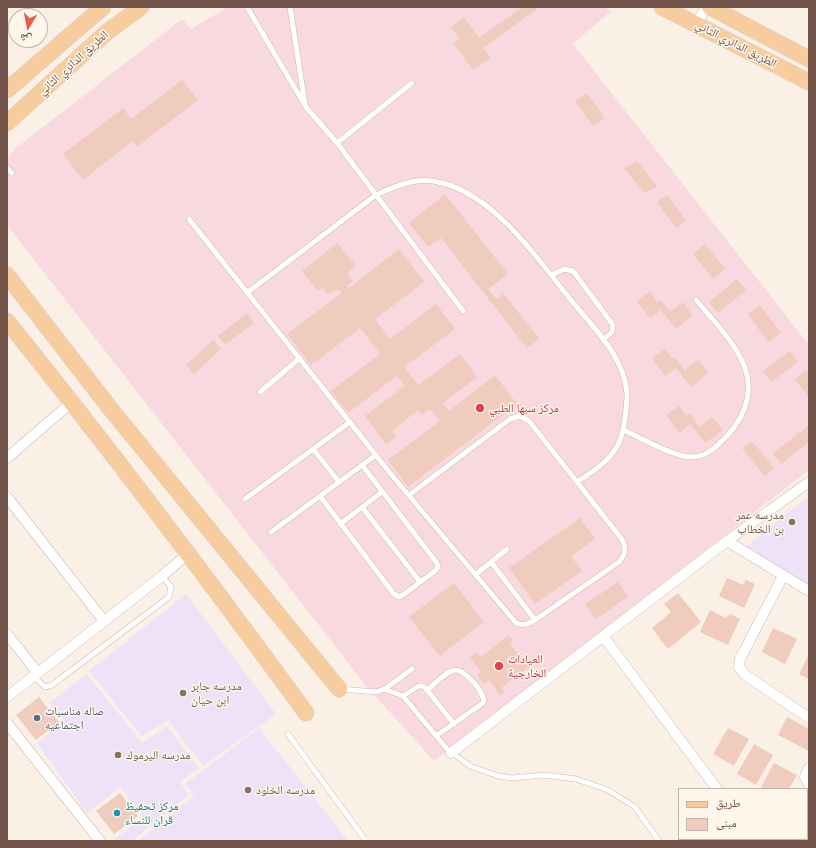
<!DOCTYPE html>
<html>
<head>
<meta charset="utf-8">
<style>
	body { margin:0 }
	#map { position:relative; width:816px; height:848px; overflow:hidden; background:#fbf0e5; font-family:Lato,"Noto Naskh Arabic",sans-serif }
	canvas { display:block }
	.frame { position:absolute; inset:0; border:8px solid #73554b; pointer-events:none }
	.legend { position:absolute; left:678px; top:788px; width:130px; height:52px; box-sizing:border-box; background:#fef5eb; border:1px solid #c6b5ab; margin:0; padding:5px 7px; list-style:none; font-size:12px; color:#73554b }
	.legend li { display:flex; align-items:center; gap:8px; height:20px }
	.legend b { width:20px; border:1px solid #c6b5ab }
	.north { position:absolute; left:8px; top:8px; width:40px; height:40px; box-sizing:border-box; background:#fef5eb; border:1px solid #c6b5ab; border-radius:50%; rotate:190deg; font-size:11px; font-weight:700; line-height:16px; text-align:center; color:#73554b }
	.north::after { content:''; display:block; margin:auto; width:14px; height:18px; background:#e05f4f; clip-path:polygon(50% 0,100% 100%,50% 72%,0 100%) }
</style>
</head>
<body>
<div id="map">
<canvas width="816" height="848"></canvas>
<div class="frame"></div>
<ul class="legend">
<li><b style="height:5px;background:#f7cda0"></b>طريق</li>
<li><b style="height:11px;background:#efccbe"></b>مبنى</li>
</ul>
<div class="north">ش</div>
</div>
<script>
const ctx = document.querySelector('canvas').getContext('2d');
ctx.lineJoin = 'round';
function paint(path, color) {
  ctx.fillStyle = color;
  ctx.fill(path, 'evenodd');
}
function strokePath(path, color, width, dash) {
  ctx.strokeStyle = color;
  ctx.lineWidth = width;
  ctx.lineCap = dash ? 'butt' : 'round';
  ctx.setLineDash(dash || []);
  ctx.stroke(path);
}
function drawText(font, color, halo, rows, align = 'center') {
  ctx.font = font + ' Lato,"Noto Naskh Arabic",sans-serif';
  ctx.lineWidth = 3;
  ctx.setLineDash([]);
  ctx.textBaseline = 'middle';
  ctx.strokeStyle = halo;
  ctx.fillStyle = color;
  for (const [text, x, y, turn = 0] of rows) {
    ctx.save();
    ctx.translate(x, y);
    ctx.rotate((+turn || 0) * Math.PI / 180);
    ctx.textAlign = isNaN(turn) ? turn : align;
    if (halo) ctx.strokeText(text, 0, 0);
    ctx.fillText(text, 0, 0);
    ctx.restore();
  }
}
paint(new Path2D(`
	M809,496V585L743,549Z
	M186,594L276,714L203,766L168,720L142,736L89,671Z
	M87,674L142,743L167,726L199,768L180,782L189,795L132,841H113L142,817L121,787L87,813L37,743L64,722L49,703Z
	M259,728L348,841H138L194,796L185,784Z`), '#ede2f8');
paint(new Path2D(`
	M228,7H605L611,11L573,44L809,345V470L434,761L367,687L7,225V158L16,148L182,19L191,29Z`), '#f9d9e0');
paint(new Path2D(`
	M520,7H536L537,9L483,48L491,58L473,70L453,43L460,39L451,27L464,17L479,38L521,8Z
	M182,80L198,100L137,147L133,141L83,180L63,154L123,108L131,119Z
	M587,93L605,118L593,126L575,101Z
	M637,161L657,186L645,193L624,168Z
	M445,194L508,274L488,289L496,299L504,294L539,339L527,348L441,238L428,247L409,223Z
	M668,195L686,221L676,228L657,202Z
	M337,243L356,266L347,273L353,281L347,286L349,288L399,249L424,282L375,319L390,339L436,304L455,329L404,367L418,385L460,354L477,377L443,403L449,411L495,375L517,404L408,487L388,460L440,421L430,409L422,415L418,410L392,431L396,437L386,445L365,416L405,386L397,376L348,413L331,391L380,354L360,328L311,365L287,334L342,293L338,289L328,294L323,288L318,291L302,271Z
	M705,244L725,269L713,279L693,254Z
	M737,279L746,290L718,313L709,302Z
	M650,291L657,302L660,299L670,312L683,302L693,316L676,329L661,310L650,318L637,301Z
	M760,305L781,333L768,342L748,314Z
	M247,313L254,323L225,345L218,336Z
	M213,340L221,349L194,374L186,365Z
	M665,349L672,359L675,357L685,370L698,360L708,373L691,387L676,368L665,376L652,358Z
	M790,351L798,362L771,382L763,371Z
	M806,370L809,374V397L795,379Z
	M679,406L686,416L690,413L699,427L712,417L723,430L705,443L690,424L679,433L666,415Z
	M808,426L809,442L781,464L773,453Z
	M752,441L774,468L764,476L742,448Z
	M580,518L595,539L571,556L582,571L535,604L509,568Z
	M727,578L743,585L746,580L755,584L744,608L719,596Z
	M618,582L628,597L596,619L585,604Z
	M454,583L484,622L440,656L409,617Z
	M678,593L701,622L668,649L652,628L671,612L664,604Z
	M710,610L726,618L730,614L740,619L728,645L700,632Z
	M773,628L797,639L785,664L762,652Z
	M509,635L513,641L510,644L523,660L527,657L532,664L501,688L505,692L500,695L489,680L484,684L477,675L481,672L470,658L477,652L481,657Z
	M809,654V679L799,674Z
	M39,697L59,722L36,740L16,715Z
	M787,717L809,729V751L778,735Z
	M728,728L749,739L734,766L713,754Z
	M754,744L773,755L756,785L737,774Z
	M774,763L797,775L789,789H764L761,787Z
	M120,793L138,816L114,834L96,811Z`), '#efccbe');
const service = new Path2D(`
	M247,7L306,107L337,143L463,311
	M290,7L305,104
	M337,143L412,83
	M7,168L12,173
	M189,219L390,473L516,623C524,626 528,624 535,620L619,562C626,554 627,547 621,538L529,421L520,416L510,419L409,495
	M551,275L564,269L573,271L613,325L612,332L603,340
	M248,292L376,195C398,185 417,176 442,183C495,196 538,259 570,299C593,327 624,356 627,393C627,401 626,410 625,418C622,453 604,464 577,482
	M260,392L300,358
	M623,430C640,437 674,457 691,457C704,457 713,450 722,441C742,422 755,396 745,368C736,343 713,320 696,300
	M313,449L339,482
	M320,496L394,594L399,597L403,595L435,571L438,567L437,563L362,465
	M245,499L350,422
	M362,507L420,582
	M340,524L382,492
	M271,532L376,455
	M491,562L535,620
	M475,575L507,549
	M33,676L45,687L52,685L169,597L171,587L162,576
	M340,689L377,692L386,688L412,669
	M384,689L403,696L447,749L470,766L498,776L512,778L544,775L576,779L608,790L635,807L659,841
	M427,690L454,724
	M403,696L419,686H423L427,690C435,684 446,671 455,670C465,669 487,695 483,703L436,736
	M288,734L366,841`);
const minor = new Path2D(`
	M695,24L707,7
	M7,458L72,402
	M7,497L104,621
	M727,541L809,591
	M783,576L740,659L739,667L744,674L809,718
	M7,634L38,673
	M603,636L717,789
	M7,697L162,576L189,553
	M7,723L100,841
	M451,753L727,541L809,482
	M809,768L805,777L809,785
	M754,839L756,841`);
const primary = new Path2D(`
	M662,7L809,82
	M710,7L809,59
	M7,90L103,7
	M7,123L107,32L141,7
	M7,275L109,407L339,689
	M7,321C110,449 209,580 306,713`);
strokePath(service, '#ceb9af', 6);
strokePath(minor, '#ceb9af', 11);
strokePath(primary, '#d8cfcd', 17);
strokePath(service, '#fff', 5);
strokePath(minor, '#fff', 10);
strokePath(primary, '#f7cda0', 16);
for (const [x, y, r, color] of [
	[480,408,5,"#e0444e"],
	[792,522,4,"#8d6e63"],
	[499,666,5,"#e0444e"],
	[183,693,4,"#8d6e63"],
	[37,718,4,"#5c6f8a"],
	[118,755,4,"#8d6e63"],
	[248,790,4,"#8d6e63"],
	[117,813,4,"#0f9aa8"]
]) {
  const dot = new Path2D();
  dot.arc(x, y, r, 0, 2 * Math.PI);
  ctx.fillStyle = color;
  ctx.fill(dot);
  strokePath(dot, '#fef5eb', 1.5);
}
drawText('12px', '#73554b', '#fef5eb', [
	["الطريق الدائري الثاني",736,44,27],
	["الطريق الدائري الثاني",73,63,-42]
]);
drawText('12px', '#be3a42', '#fef5eb', [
	["مركز سبها الطبي",489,408],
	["العيادات",508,659],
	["الخارجية",508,673]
], 'left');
drawText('12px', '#785e54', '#fef5eb', [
	["مدرسه عمر",784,515,"right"],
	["بن الخطاب",784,529,"right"],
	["مدرسه جابر",191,686],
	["ابن حيان",191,700],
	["مدرسه اليرموك",126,755],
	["مدرسه الخلود",256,790]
], 'left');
drawText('12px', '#4e5e75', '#fef5eb', [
	["صاله مناسبات",45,711],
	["اجتماعيه",45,725]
], 'left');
drawText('12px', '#0d838f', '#fef5eb', [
	["مركز تحفيظ",125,806],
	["قران للنساء",125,820]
], 'left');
</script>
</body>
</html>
